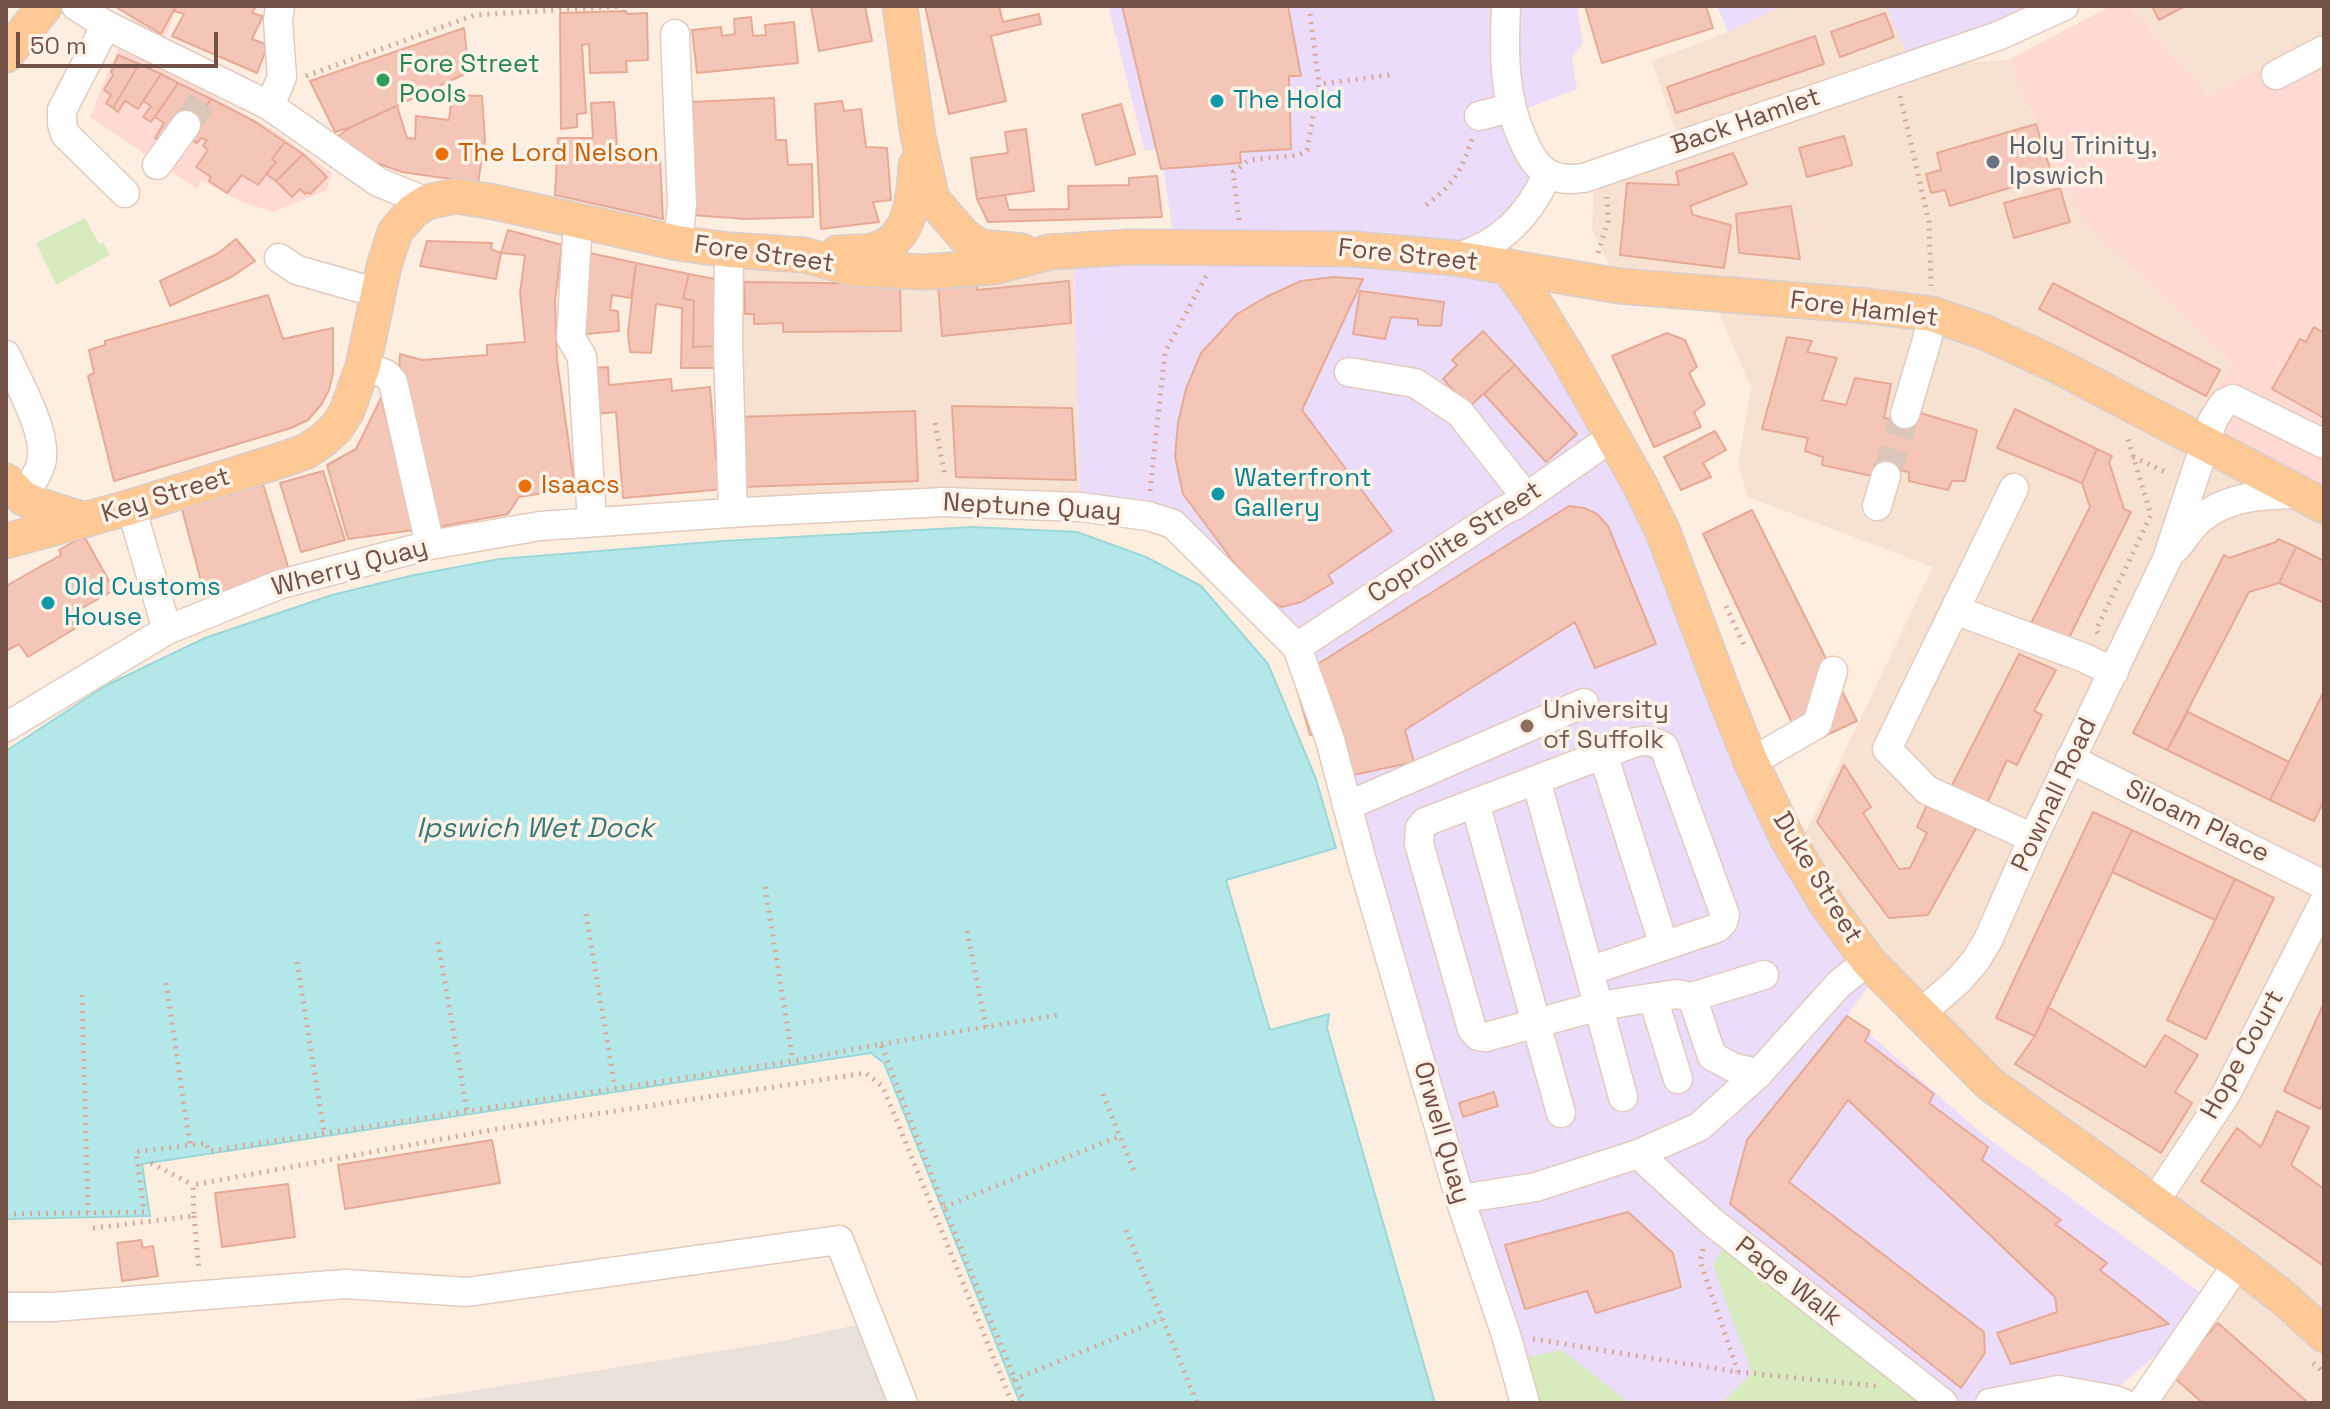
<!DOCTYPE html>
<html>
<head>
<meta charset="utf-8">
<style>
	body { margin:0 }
	#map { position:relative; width:2330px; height:1409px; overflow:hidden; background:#fdeee0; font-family:"Space Grotesk",sans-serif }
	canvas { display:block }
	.frame { position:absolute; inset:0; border:8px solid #745147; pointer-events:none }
	.scale { position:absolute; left:16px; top:32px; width:202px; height:36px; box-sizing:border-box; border:4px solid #745147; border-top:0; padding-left:10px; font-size:24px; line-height:28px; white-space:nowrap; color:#745147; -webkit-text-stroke:6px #fff2e7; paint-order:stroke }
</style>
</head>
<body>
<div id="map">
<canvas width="2330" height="1409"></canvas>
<div class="frame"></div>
<div class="scale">50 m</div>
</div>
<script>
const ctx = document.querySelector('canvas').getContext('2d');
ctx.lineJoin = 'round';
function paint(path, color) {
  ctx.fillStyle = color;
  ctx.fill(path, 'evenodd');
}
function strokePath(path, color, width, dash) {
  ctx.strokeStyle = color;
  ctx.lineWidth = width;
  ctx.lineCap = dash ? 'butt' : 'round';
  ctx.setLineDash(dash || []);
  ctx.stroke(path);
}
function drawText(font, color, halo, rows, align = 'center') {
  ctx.font = font + ' "Space Grotesk",sans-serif';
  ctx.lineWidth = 7;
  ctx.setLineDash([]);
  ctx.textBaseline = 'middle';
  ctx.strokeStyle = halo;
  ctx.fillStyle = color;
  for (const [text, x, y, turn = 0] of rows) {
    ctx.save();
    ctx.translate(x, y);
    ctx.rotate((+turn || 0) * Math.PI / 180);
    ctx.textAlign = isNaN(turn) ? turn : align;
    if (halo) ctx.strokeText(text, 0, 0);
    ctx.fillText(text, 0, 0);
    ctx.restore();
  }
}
paint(new Path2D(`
	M1783,6H1886L1912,66L2008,60L2084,223L2232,362L2324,506V1403H2142L2237,1262L1990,1084L1788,840L1807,830L1933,567L1748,497L1738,466L1751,388L1712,295L1619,286L1592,229L1595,165L1677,136L1652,61L1728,32Z
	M2129,6H2324V33L2208,96Z
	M729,250L1074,262L1080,507L733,513Z`), '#f7e1d1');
paint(new Path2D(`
	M116,6H177L156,64L276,132L332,173L327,190L273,212L242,202L201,180L197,189L90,117L111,64L134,21Z
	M2111,6H2129L2208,96L2324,33V506L2200,421L2232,362L2084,223L2008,60Z`), '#fedad3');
paint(new Path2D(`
	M861,1324L893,1403H395L781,1341Z`), '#ebe1dc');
paint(new Path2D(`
	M1108,6H1577L1583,43L1572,58L1577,89L1517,112L1547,175L1486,247L1507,266L1612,437L1593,451L1641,493L1764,805L1868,986L1848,1015L1981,1133L2204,1295L2181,1334L2109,1395L2103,1403H1536L1297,647L1173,525L1080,507L1074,262L1157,263L1172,226L1160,148L1145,151Z
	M1717,6H1783L1728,32Z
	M1886,6H2064L1912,66Z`), '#ebddf9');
paint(new Path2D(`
	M85,218L99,244L103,242L110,255L56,285L36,243Z
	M1730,1236L1943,1403H1722L1752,1373L1713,1265Z
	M1562,1350L1629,1403H1525L1513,1360Z`), '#d7ebbe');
const water = new Path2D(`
	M973,527L1077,532L1146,557L1201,586L1268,664L1316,779L1336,848L1226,880L1270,1030L1329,1014L1327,1028L1435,1403H1020L884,1063L871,1053L142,1164L150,1216L6,1219V751L105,686L205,638L332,595L414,575L500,559L723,541Z`);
paint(water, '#b4e7e7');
strokePath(water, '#9ad8d9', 2);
const building = new Path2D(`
	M114,6H176L161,34Z
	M176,6H256L252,13L263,16L252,39L268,45L257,73L172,36L184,14L174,11Z
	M811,6H865L872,41L819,51Z
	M925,6H999L1003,22L1039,14L1041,24L991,36L1006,101L949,114Z
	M1122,6H1288L1301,76H1289L1291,149L1240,152L1241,163L1161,169Z
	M1585,6H1706L1713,28L1602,63Z
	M2152,6H2185L2159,20Z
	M626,11L627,14L647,13L648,60L626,61L627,72L590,73L589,44L582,45L586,113L577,114V127L561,129L560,13Z
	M1885,13L1894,37L1840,57L1831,32Z
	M751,17L753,36L766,35L765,25L794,22L798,63L697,73L692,30L721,27L722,36L735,34L734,19Z
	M464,28L469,72L351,127L335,132L310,81Z
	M1815,36L1824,64L1676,113L1667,87Z
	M118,55L139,64L113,108L106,103L111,95L104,90L113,75L111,72Z
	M139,64L161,74L138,109L125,101L118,112L113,108Z
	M161,74L178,83L151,122L143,117L151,106L143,101Z
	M178,83L211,99L191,128L164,144L155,138L164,123L155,117Z
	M452,95L482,96L485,140L478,183L402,172L371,161L335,138L351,127L397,106L407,138L415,139L416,116L449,120Z
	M774,98L776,140H786L788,165L812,164L813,217L746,219L692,215L691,102Z
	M211,99L254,121L285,142L272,159L276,162L258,185L242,175L227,193L209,181L211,177L196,167L208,150L203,146L207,140L201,138L197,143L186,137Z
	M842,101L844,111L861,109L866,147L887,148L891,200L873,202L879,222L821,229L815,104Z
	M614,102L618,162L660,159L663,219L555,195L558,138H593L591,103Z
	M1121,104L1135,154L1096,165L1082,115Z
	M2036,124L2052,175L1950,206L1945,190L1931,193L1926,174L1941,170L1937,153Z
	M1026,129L1034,191L977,199L971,158L1008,153L1005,132Z
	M1844,136L1852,165L1807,177L1799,148Z
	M285,142L303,154L276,181L266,174L276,162L272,159Z
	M1733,153L1747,184L1690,206L1693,215L1731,225L1724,268L1620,255L1627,183L1679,185L1676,172Z
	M303,154L327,177L310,194L307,192L305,194L300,189L292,197L276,181Z
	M1157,176L1162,217L988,222L977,199L1005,195L1009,210L1069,209L1068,186L1129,185V178Z
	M2060,188L2070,222L2014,238L2004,203Z
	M1791,206L1800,259L1739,253L1736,214Z
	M508,230L562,245L555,301L557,360L575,488L519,497L508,514L433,528L399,374L400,354L422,360L487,355V345L525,342L520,293L525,255L501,253Z
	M236,239L255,261L233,276L170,306L160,281L217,254Z
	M427,241L492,243L491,249L501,253L496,279L420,266Z
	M590,253L636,263L631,298L612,295L610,310L618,311L619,331L586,334L585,309Z
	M636,263L689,274L683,298L694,301L693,347L717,346L718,368H681L682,308L656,304L651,353L630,352L628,333Z
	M689,274L720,280L717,346L693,347L694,301L683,298Z
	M1333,277L1363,279L1302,410L1392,531L1328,575L1333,583L1301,602L1282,607L1265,598L1236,565L1183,494L1175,456L1178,423L1186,389L1201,353L1237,314L1266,297L1301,281Z
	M976,279L977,290L1069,281L1071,323L942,336L938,283Z
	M744,282L900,284L901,331L783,332V323L754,324V314H745Z
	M2053,283L2220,370L2206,396L2039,309Z
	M1360,291L1444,302L1441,326L1418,325V319L1391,317L1385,339L1353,334Z
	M268,295L283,339L333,328V373L329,390L321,405L308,420L291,428L114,481L88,376L94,373L89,350L105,345V341Z
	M2314,327L2324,333V418L2272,389L2300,339L2306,342Z
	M1483,331L1515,365L1469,407L1443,379L1457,365L1452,360Z
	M1667,333L1685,340L1697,367L1689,373L1705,404L1694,412L1701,427L1654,447L1612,356Z
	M1787,337L1812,341L1807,352L1837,358L1822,400L1846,405L1855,378L1891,384L1884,418L1915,422L1917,412L1977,430L1965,481H1952L1948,490L1909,481V472L1875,465L1872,476L1822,465L1823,457L1805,451L1808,438L1762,429Z
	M1515,365L1577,434L1546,462L1484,394Z
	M608,367L609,385L671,379L672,391L710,387L716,459L722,457L725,489L623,498L616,412L596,414L592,368Z
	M381,398L414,530L348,539L327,465L356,449Z
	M952,406L1072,408L1076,480L956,477Z
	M2015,409L2097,449L2082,483L1997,448Z
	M915,411L918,481L741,487L738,417Z
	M1715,431L1726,450L1703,463L1711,477L1681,490L1664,457Z
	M2097,449L2112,456L2109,462L2124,509L2131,512L2066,644L2029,627L2090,507L2082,483Z
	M323,471L345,540L301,552L280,483Z
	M263,484L289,570L207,604L182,509Z
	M1569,506L1584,508L1597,514L1608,526L1656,644L1595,668L1575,622L1405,730L1414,762L1353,775L1342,729L1310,735L1294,679Z
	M1752,510L1857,721L1803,746L1703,534Z
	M84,536L114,590L68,616L76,628L28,657L19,644L6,651V586L61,555L59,550Z
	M2278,539L2296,547L2279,583L2249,592L2167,750L2133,733L2224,555L2229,558L2276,542Z
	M2296,547L2324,561V603L2279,583Z
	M2019,654L2056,670L2034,711L2042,715L2017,765L2007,760L1984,810L1948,793Z
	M2324,691V800L2314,821L2270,800Z
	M2188,712L2289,762L2270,800L2167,750Z
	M1844,765L1871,807L1863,813L1899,869L1910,868L1927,833L1917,827L1929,800L1980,821L1928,915L1889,918L1817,822Z
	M2093,812L2132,830L2035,1036L1996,1018Z
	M2132,830L2235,879L2215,920L2112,872Z
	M2235,879L2274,898L2206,1039L2167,1020Z
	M2324,1003V1101L2320,1109L2284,1091Z
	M2048,1007L2145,1067L2165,1035L2198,1055L2175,1092L2192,1103L2161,1153L2015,1064L2035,1036Z
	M1847,1016L1870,1031L1865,1041L1934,1094L1929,1103L1988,1147L1982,1160L2061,1220L2055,1224L2107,1263L2100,1270L2169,1324L2011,1364L1997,1333L2057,1312L2055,1297L1848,1100L1789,1182L1984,1332L1985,1353L1961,1388L1730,1204L1747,1140Z
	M1494,1092L1498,1106L1463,1117L1459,1103Z
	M2277,1111L2309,1127L2291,1165L2324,1189V1266L2201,1181L2237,1128L2261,1147Z
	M492,1140L500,1183L345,1209L338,1165Z
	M288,1184L295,1237L222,1247L215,1193Z
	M1628,1212L1673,1253L1681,1287L1596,1313L1587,1291L1525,1309L1505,1245Z
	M141,1240L143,1248L153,1246L158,1276L122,1281L117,1243Z
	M2218,1323L2306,1401L2304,1403H2203L2171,1375Z`);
paint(building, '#f3c6b7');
strokePath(building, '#e7aa97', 2);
strokePath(new Path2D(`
	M186,125L206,96
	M1886,476L1905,414`), '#dbc7ba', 28, [28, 14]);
const minor = new Path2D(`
	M76,6L106,25L270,106L378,182L427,202
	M1506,6C1504,53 1503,96 1523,140C1536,170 1550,183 1584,178L1998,36L2064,6
	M106,25L62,110V124L65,134L125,193
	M675,34L682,204L678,243
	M2276,75L2324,50
	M270,106L282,77L278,21L280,6
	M1479,116L1510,108
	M157,165L186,125
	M578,220L571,338L582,357L592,522
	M729,250L728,345L733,513
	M279,258L297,270L378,293
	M1455,258C1500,245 1528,217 1547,175
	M6,355C18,383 49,434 41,464C38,475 28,487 23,498
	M363,366L386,374L393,382L430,545
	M1349,372L1415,383L1460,413L1526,497
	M1905,414L1927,340L1932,314
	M2014,488L1887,749L1927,790L2033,838
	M1877,506L1886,476
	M131,507L167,630
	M2175,549C2183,540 2190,528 2199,520C2228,495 2264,495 2300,494
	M1955,610L2082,657L2114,672
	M1297,647L1501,512L1515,505L1612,437
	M6,727L167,630L281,584L430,545L540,526L744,512L944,502L1080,507L1148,516L1173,524L1297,647L1330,740L1362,861L1460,1199L1506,1335L1525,1403
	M1603,754L1664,946
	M2070,759L2324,885
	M1751,762L1817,724L1833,671
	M1536,780L1589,971
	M1475,803L1561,1113
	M1347,806L1584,703
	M1692,997L1764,975
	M1653,998L1678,1079
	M1920,1014L1959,980L1976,960L1988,940L2033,838L2167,559L2213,420L2224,403L2233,399L2324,444
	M1623,1097L1589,971L1717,928L1723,922L1725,915L1664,747C1654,741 1648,740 1636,742L1425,822L1420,828L1419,844L1472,1029L1478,1036L1486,1037L1599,1006L1676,994L1692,997L1712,1056L1734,1068L1759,1073L1839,984L1868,961
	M1638,1154L1711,1221L1943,1403
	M1460,1199L1536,1187L1638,1154L1699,1127L1759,1073
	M2153,1204L2226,1094L2324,902
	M6,1307H53L345,1284L467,1292L839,1240L903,1403
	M1990,1403L2059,1390L2115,1400L2123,1403
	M2142,1403L2238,1263`);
const major = new Path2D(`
	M900,6L918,136L932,199L964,236L980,247L1022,251
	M6,55L45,6
	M837,253C849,252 864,253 875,250C912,240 914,195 916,165
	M1507,266L1535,304L1566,354L1640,485L1663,532L1723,692L1751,762L1788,840L1826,903L1868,961L1990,1084L2238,1263L2285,1299L2324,1335
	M6,481L23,498L40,506L85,520
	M6,541L131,507L285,459L307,451L323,440L337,427L347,411L363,366L384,266L395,232L413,211L427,202L456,196L494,202L678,243L729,250L804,255L856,269L924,272L993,267L1050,252L1129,247L1354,249L1455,258L1619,286L1868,306L1932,314L1984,332L2056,365L2324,506`);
strokePath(minor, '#e3cbbf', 31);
strokePath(major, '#d8cecb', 37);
strokePath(new Path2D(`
	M1309,6L1319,84
	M306,76L475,15L622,6
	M1900,96L1929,222L1931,286
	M1426,205C1455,183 1460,173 1472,139
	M1239,220L1233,172L1249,160L1299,155L1307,150L1319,84L1390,75
	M1598,253L1608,221L1607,197
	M935,423L945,477
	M2133,457L2168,473
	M1150,491L1165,352L1206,276
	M1726,606L1744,645
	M2098,633L2096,630L2151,515L2127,436
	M765,887L793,1061
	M586,914L615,1088
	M967,931L986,1027
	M438,942L467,1111
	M297,962L324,1132
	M166,983L190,1145
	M82,995L88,1212
	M881,1044L1058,1015
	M1103,1094L1135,1174
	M151,1163L193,1185
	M944,1207L1120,1136
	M6,1214L144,1212L136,1152L206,1143L209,1151L793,1061L881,1044L944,1207L1025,1403
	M194,1216L199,1271
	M93,1228L194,1216L193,1185L497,1129L866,1073L883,1087L1012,1403
	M1126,1230L1197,1403
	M1703,1249L1700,1261L1738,1372
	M1533,1339L1738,1372L1876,1386
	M2313,1363L2324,1373
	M1013,1380L1162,1319`), '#d8aa9a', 5, [2, 6]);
strokePath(minor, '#fff', 28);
strokePath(major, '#ffc996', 34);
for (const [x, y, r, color] of [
	[383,80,8,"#2e9e5b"],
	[1217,101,8,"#0f9aa8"],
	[442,154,8,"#e8710a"],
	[1993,162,8,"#6b7280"],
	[525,486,8,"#e8710a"],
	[1218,494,8,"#0f9aa8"],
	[48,603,8,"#0f9aa8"],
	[1527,726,8,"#8d6e63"]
]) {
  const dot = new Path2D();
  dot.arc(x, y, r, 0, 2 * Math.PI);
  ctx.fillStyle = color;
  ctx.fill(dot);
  strokePath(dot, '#fff2e7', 3);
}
drawText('26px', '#27864d', '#fff2e7', [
	["Fore Street",399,65],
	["Pools",399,95]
], 'left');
drawText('26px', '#0d838f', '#fff2e7', [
	["The Hold",1233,101],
	["Waterfront",1234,479],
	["Gallery",1234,509],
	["Old Customs",64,588],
	["House",64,618]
], 'left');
drawText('26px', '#745147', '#fff2e7', [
	["Back Hamlet",1746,122,-19],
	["Fore Street",764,255,8],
	["Fore Street",1408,256,6],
	["Fore Hamlet",1864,310,7],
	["Key Street",166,496,-17],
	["Neptune Quay",1032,508,3],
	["Coprolite Street",1455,543,-33],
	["Wherry Quay",350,568,-15],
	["Pownall Road",2055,795,-65],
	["Siloam Place",2197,822,26],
	["Duke Street",1817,878,59],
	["Hope Court",2243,1055,-61],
	["Orwell Quay",1441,1133,74],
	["Page Walk",1788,1282,38]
]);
drawText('26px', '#5b616d', '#fff2e7', [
	["Holy Trinity,",2009,147],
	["Ipswich",2009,177]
], 'left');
drawText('26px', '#c56008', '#fff2e7', [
	["The Lord Nelson",458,154],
	["Isaacs",541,486]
], 'left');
drawText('26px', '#785e54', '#fff2e7', [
	["University",1543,711],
	["of Suffolk",1543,741]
], 'left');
drawText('italic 28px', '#3a797b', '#fff2e7', [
	["Ipswich Wet Dock",535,829]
]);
</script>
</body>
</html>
